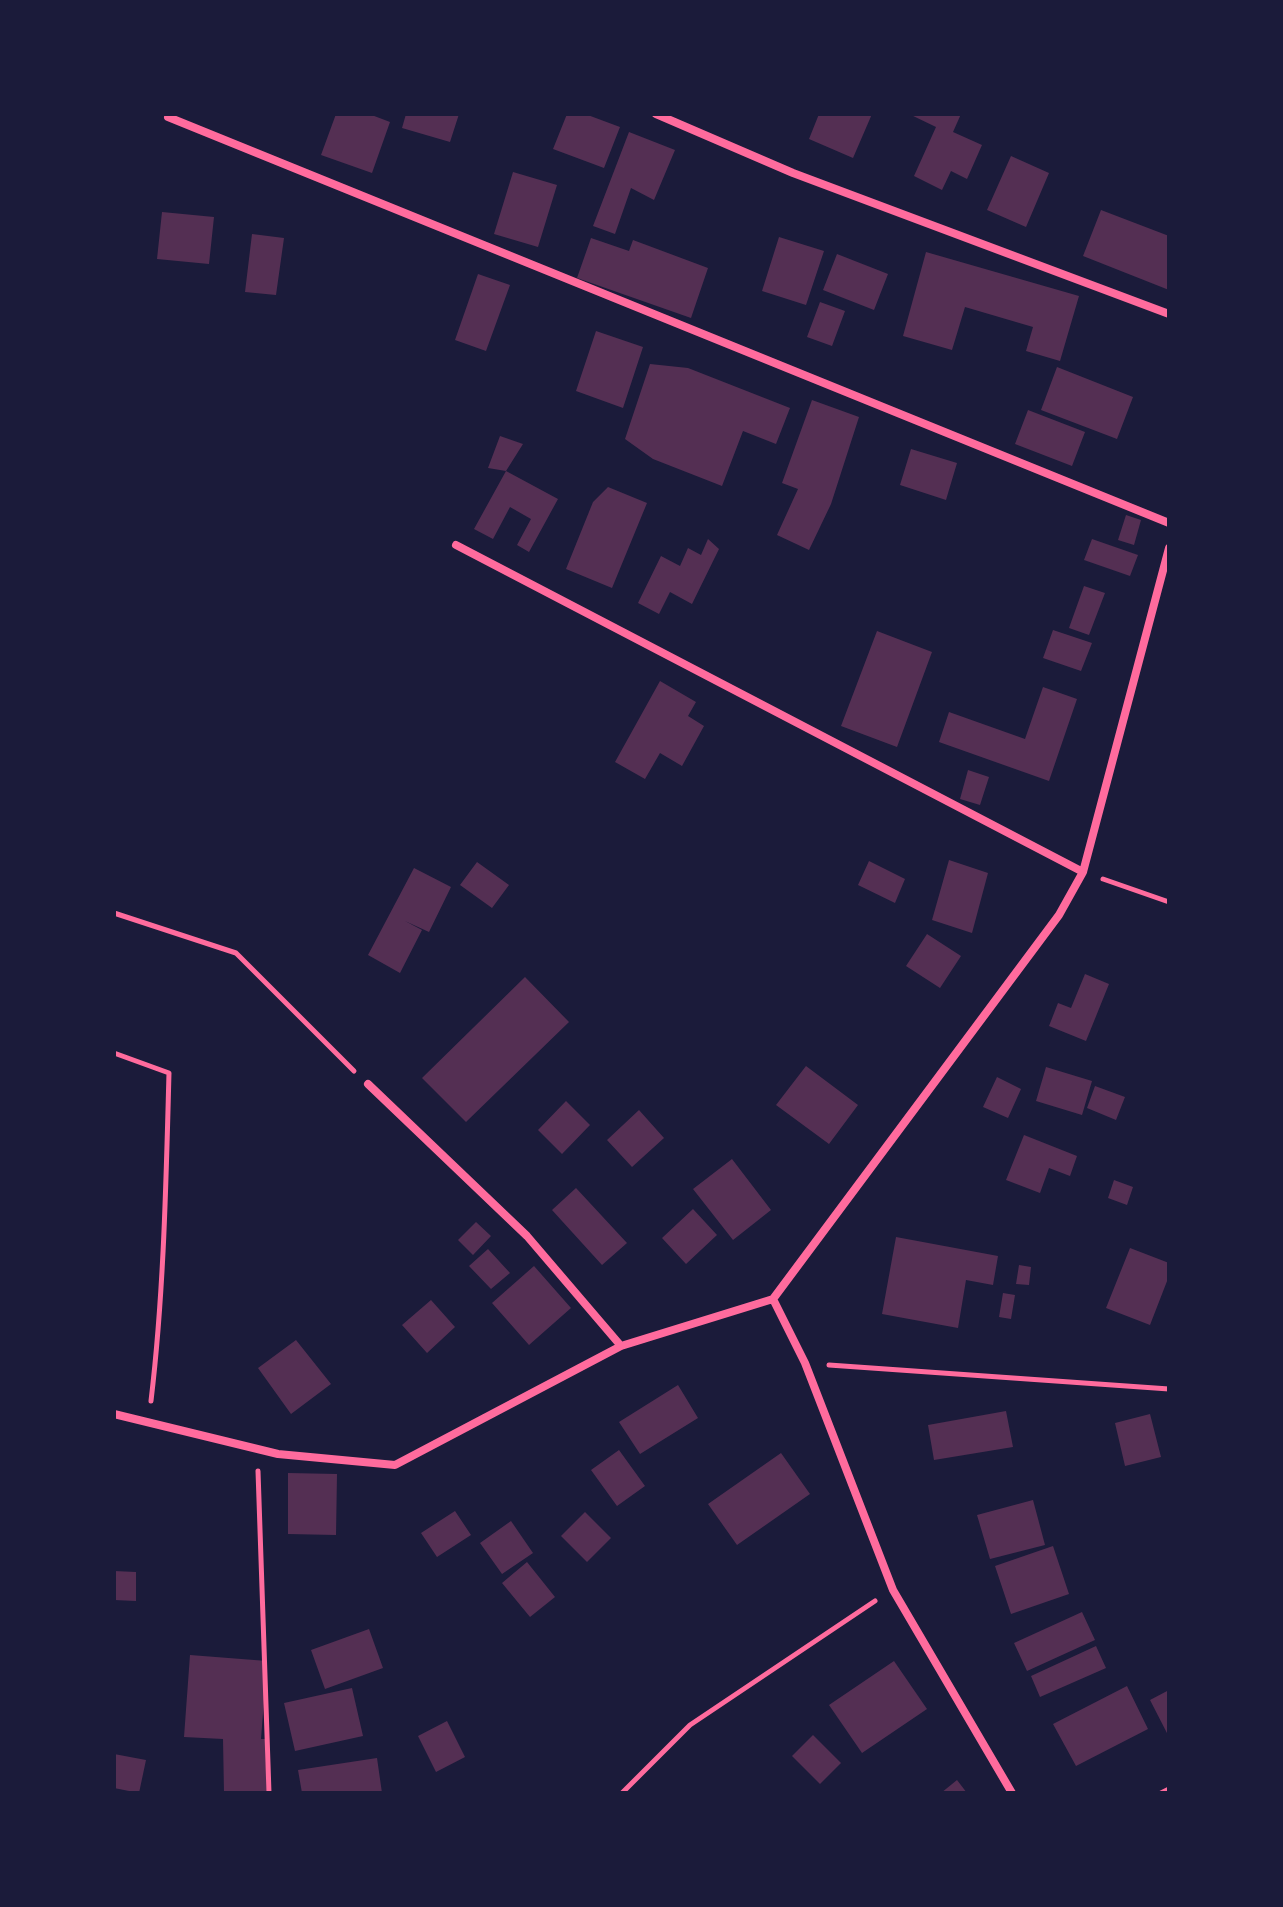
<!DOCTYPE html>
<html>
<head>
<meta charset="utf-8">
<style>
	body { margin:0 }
	#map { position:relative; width:1283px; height:1907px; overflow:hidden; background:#1b1b3a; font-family:"Asap Condensed",sans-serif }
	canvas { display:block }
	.frame { position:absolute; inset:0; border:116px solid #1b1b3a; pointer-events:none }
</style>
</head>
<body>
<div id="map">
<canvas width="1283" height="1907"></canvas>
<div class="frame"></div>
</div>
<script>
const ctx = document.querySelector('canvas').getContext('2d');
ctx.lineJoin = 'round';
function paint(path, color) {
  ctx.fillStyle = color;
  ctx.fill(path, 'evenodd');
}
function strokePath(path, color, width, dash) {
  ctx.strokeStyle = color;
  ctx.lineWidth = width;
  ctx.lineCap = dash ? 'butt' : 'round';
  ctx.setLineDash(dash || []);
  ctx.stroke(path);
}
paint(new Path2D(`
	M336,114H369L390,122L372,173L321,155Z
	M406,114H459L450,142L402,128Z
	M567,114H585L620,127L604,168L553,149Z
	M819,114H872L853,158L809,139Z
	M909,114H961L953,132L982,145L967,179L951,171L942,190L914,176L936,127Z
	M629,132L675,150L654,200L631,188L615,234L593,226Z
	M1011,156L1049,173L1026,227L987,210Z
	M513,172L557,185L538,247L494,234Z
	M1101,210L1169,236V290L1083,256Z
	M162,212L214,217L209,264L157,259Z
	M252,234L284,238L276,295L245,292Z
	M779,237L824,251L806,305L762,291Z
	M591,238L629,251L633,240L708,268L691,318L577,278Z
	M926,252L1079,296L1060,361L1026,351L1033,327L965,307L952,350L903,336Z
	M837,254L888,274L874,310L823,290Z
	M478,274L510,285L486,351L455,340Z
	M820,302L845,311L832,346L807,337Z
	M596,331L643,347L623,408L576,391Z
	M650,364L688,368L790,408L776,444L743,431L722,486L653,459L625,439Z
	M1057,367L1133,397L1117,439L1041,410Z
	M812,400L859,417L831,504L809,550L777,535L798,489L782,483Z
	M1028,410L1085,432L1072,466L1015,444Z
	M500,436L523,444L506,471L488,468Z
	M911,449L957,463L946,500L900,485Z
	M506,471L558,499L529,552L517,545L531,519L510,507L493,539L474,529Z
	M608,487L647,503L612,588L566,569L593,502Z
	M1126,515L1141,520L1134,545L1118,540Z
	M708,539L719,549L692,604L670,592L659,614L638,603L661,556L680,566L688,548L701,555Z
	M1092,539L1138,555L1130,576L1084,560Z
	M1084,586L1105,593L1089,635L1069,628Z
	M1053,630L1092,643L1081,671L1043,658Z
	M877,631L932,652L897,747L841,726Z
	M660,681L696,702L688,716L704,726L682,766L660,753L645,779L615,762Z
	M1043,687L1077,699L1049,781L939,742L949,712L1025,739Z
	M968,770L989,777L980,805L960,799Z
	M949,860L988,873L972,933L932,920Z
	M869,861L905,879L895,903L858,885Z
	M477,862L509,885L492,908L460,885Z
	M414,868L451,887L429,932L405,921L422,930L400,973L368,955Z
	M927,934L961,956L940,988L906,966Z
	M1085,974L1109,984L1086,1041L1049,1026L1058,1003L1071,1008Z
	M525,977L569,1022L466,1122L422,1078Z
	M806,1066L858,1105L829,1144L776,1105Z
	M1046,1067L1092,1081L1082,1115L1036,1101Z
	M997,1077L1021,1089L1008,1118L983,1107Z
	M1095,1086L1125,1097L1116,1120L1087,1108Z
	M566,1101L590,1125L562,1154L538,1130Z
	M639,1110L664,1138L632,1167L607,1140Z
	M1024,1135L1077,1156L1070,1176L1049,1168L1040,1193L1006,1180Z
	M732,1159L771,1210L733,1240L693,1189Z
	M1114,1180L1133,1187L1127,1205L1108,1198Z
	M576,1188L627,1243L602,1265L552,1210Z
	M693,1209L717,1235L686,1264L662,1238Z
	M476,1222L491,1236L473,1255L458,1240Z
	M896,1237L998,1256L993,1285L966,1280L958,1328L882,1314Z
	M1130,1248L1169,1263V1276L1150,1325L1106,1308Z
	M488,1249L510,1273L491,1289L469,1266Z
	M1019,1265L1031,1267L1029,1285L1016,1284Z
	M534,1266L571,1308L529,1345L492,1303Z
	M1003,1293L1015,1295L1011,1319L999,1317Z
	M431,1300L455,1327L427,1353L402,1325Z
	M296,1340L331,1384L291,1414L258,1368Z
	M678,1385L698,1418L640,1454L619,1422Z
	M1006,1411L1013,1447L934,1460L928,1425Z
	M1150,1414L1161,1457L1125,1466L1115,1423Z
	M619,1450L645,1486L617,1506L591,1470Z
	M781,1453L810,1494L737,1545L708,1504Z
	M288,1473L337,1474L336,1535L288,1534Z
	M1033,1500L1045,1545L990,1559L977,1515Z
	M455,1511L471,1535L437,1557L421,1533Z
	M585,1512L611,1538L587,1562L561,1536Z
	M511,1521L533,1553L502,1574L480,1543Z
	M1053,1546L1069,1594L1011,1614L995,1566Z
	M527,1562L555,1597L530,1617L502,1583Z
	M114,1571L136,1572V1601L114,1600Z
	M1082,1612L1095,1640L1027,1671L1014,1643Z
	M369,1629L383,1668L325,1689L311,1650Z
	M1096,1646L1106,1668L1040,1697L1031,1676Z
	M190,1655L267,1661L261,1739H265L267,1793H224L223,1739L184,1737Z
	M894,1661L927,1709L862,1753L829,1705Z
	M1127,1686L1148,1729L1076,1766L1053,1724Z
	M352,1688L363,1736L295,1751L284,1703Z
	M1169,1690V1737L1150,1700Z
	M447,1721L465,1757L436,1772L418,1736Z
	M813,1735L841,1763L820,1784L792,1756Z
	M114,1754L146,1760L139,1793L114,1788Z
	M377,1758L382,1793H302L298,1770Z
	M957,1780L967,1793H941Z`), '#542f53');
strokePath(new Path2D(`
	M1103,879L1169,902
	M114,913L236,953L354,1071
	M114,1053L169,1073C166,1182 164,1292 151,1401
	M829,1365L1169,1389
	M258,1471L269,1793
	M622,1793L690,1725L875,1601
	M1161,1793L1169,1789`), '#ff6b9d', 5);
strokePath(new Path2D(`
	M169,114L168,117L1169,523
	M656,114L793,173L1169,314
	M456,545L1083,872
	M368,1084L527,1236L621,1346
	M114,1414L278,1454L395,1465L621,1346L773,1299
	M1012,1793L893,1590L805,1363L773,1299L1059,915L1083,872L1169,548`), '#ff6b9d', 8);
</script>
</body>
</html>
